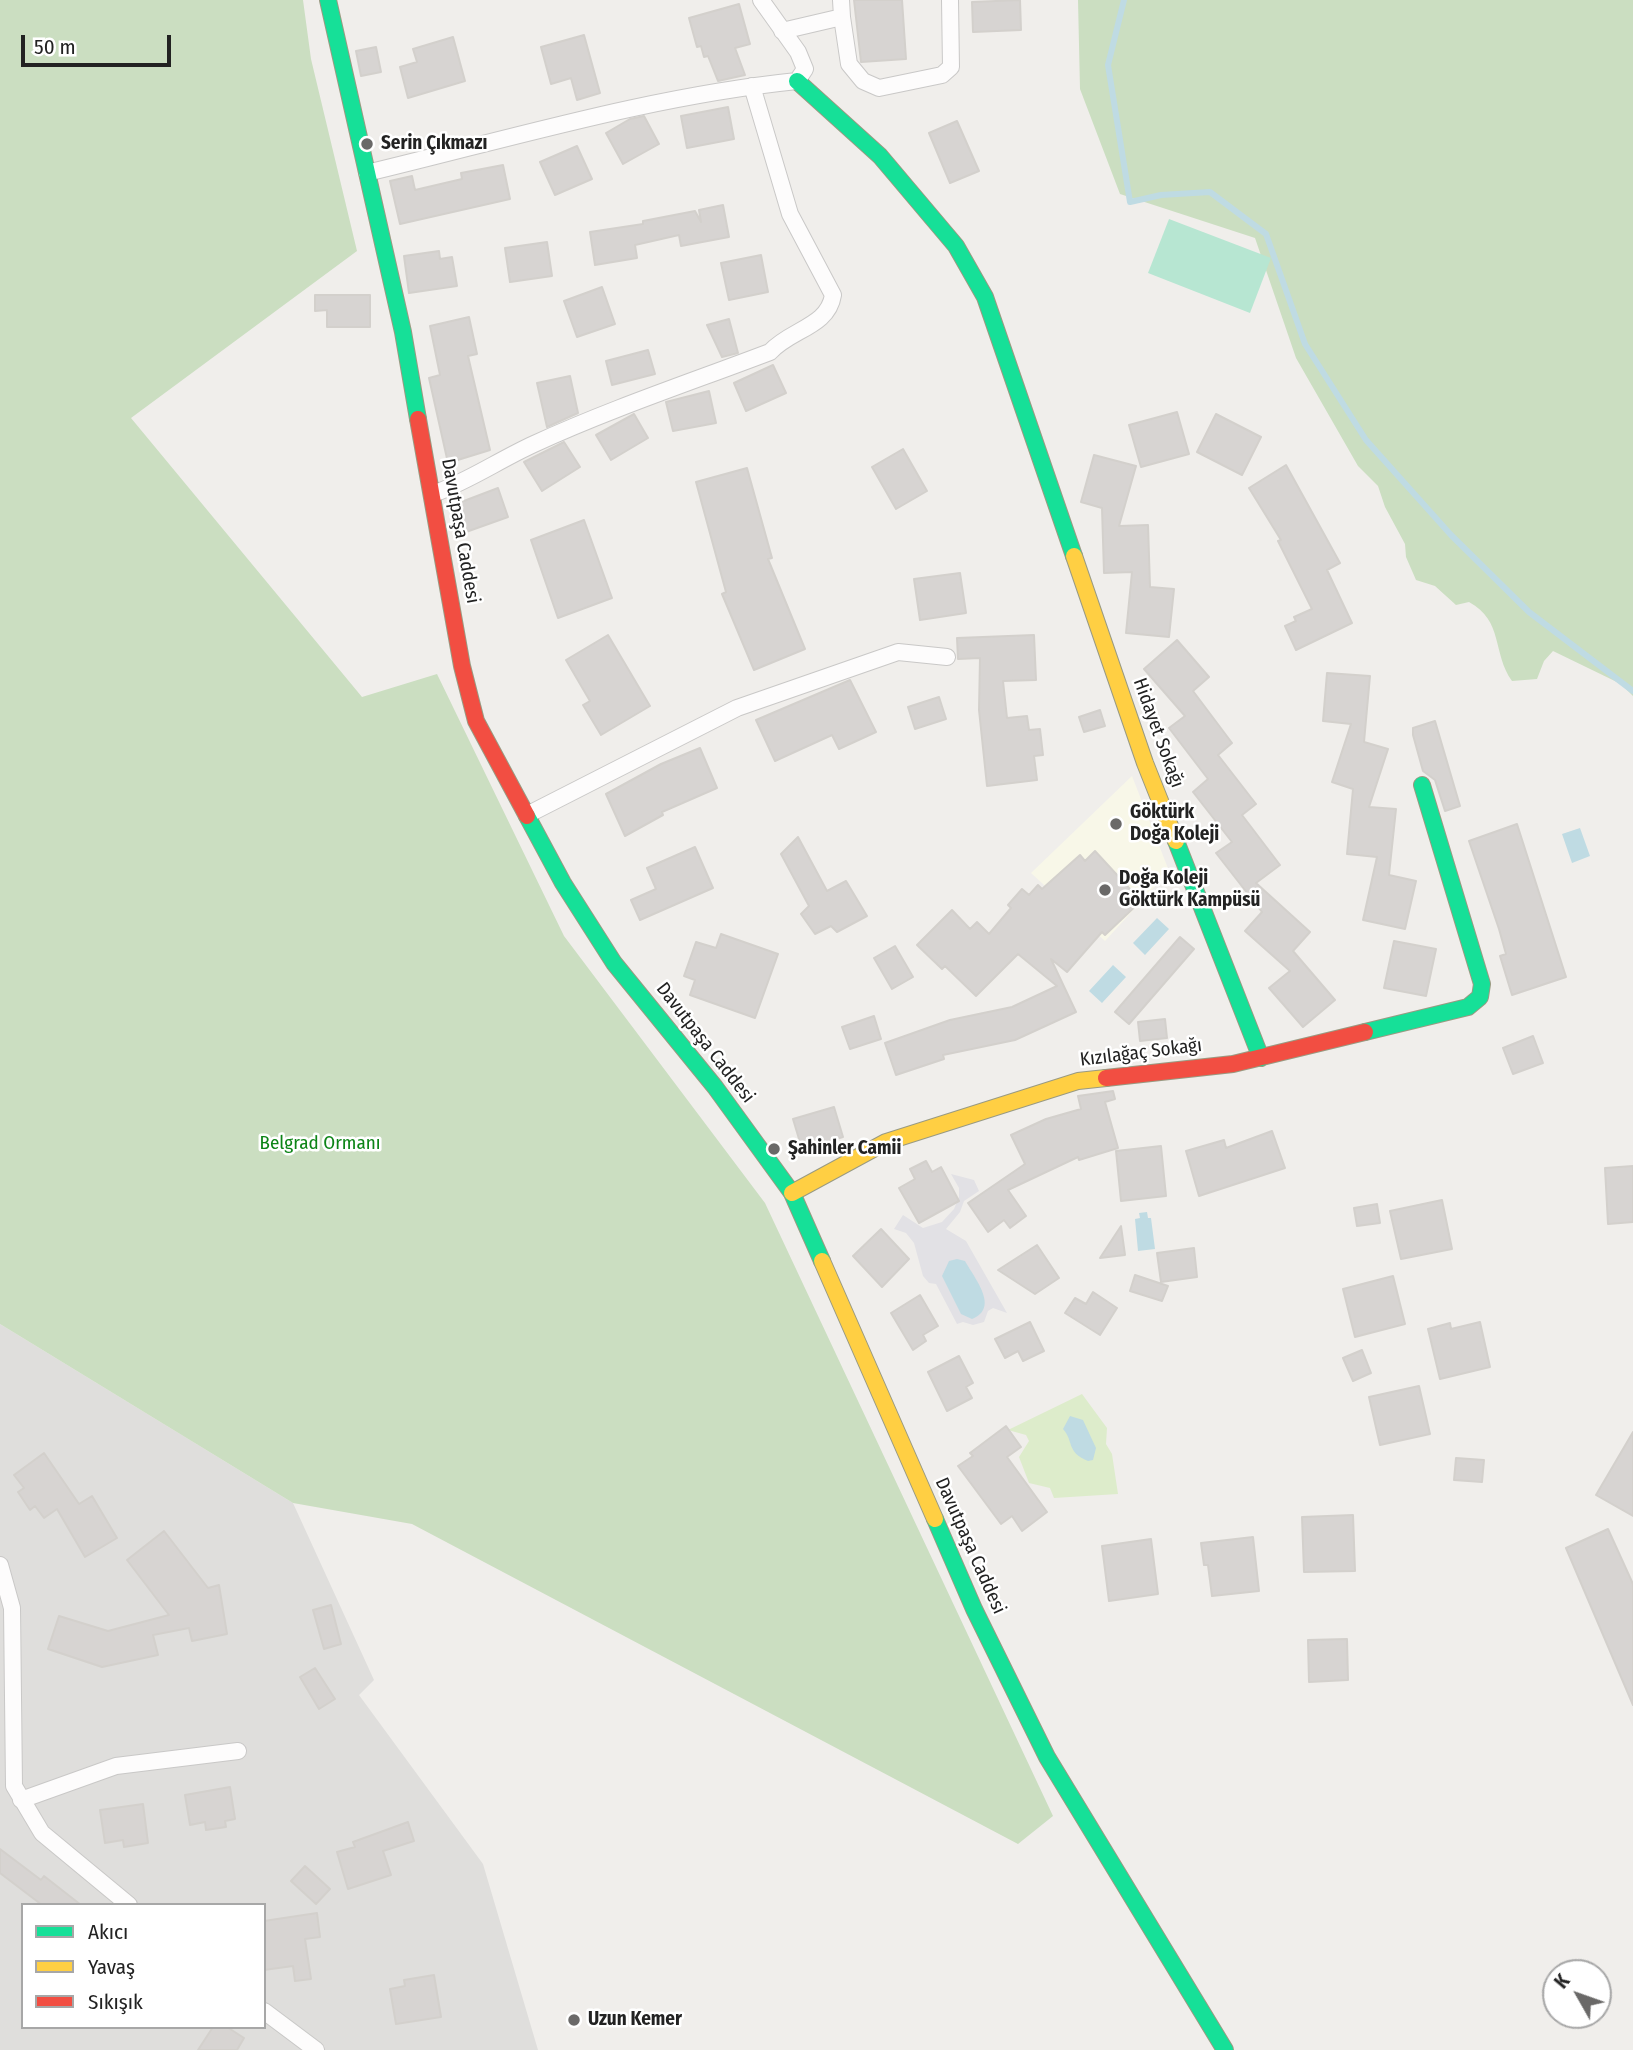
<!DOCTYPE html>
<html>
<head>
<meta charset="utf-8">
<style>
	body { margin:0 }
	#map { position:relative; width:1633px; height:2050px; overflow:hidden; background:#f0eeeb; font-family:"Fira Sans Condensed",sans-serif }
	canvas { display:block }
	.legend { position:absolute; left:21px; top:1903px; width:245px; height:126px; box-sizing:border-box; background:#fff; border:2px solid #a7a7a7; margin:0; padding:9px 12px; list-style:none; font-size:21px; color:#222 }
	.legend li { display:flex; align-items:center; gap:14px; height:35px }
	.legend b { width:35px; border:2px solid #a7a7a7 }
	.north { position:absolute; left:1542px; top:1959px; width:70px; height:70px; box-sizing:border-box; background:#fff; border:2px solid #a7a7a7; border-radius:50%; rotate:310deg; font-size:19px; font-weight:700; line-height:28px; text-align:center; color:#222 }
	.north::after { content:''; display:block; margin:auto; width:24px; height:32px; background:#6a6968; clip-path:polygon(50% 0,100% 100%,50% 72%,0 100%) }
	.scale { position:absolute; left:21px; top:35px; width:150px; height:32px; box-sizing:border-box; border:4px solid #222; border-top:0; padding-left:9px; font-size:21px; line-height:24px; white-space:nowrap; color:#222; -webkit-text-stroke:5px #fff; paint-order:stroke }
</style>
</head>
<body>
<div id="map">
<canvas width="1633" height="2050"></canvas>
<ul class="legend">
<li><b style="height:9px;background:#16e098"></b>Akıcı</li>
<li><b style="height:9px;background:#ffcf43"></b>Yavaş</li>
<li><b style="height:9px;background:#f24e42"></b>Sıkışık</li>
</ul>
<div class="north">K</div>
<div class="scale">50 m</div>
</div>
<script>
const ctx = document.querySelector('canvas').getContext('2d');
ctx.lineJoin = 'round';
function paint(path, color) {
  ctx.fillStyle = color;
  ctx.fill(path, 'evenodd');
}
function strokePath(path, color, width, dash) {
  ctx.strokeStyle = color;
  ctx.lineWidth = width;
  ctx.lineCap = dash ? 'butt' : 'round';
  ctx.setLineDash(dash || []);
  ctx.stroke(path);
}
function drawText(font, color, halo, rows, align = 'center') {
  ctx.font = font + ' "Fira Sans Condensed",sans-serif';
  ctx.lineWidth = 5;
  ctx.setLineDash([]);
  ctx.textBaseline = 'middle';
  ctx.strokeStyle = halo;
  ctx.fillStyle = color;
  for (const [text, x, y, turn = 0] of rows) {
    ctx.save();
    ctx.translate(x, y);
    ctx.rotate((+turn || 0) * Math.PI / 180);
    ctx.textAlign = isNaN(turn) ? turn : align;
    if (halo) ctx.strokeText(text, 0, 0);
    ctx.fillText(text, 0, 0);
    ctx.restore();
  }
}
paint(new Path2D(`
	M0,1324L293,1503L374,1680L359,1695L483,1864L538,2050H0ZM23,1905H264V2027H23Z`), '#dfdedc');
paint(new Path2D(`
	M1132,776L1169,871L1105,941L1031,873Z`), '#f8f7e8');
paint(new Path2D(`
	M1082,1394L1107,1428L1106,1444L1112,1454L1118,1494L1054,1498L1050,1488L1029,1483L1019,1457L1029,1441L1026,1435L1008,1430Z`), '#ddeccb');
paint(new Path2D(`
	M0,0H303L311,59L357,251L131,418L362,697L437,674L564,936L765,1203L1053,1816L1018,1844L412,1524L293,1503L0,1324Z
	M1078,0H1633V696L1621,684L1553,651L1544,661L1537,679L1512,681C1492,653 1504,621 1469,602L1456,605L1435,586L1416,580L1406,557L1405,544L1385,507L1378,486L1358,466L1296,358L1255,238L1120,194L1080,89Z`), '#cbdec1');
paint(new Path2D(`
	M1169,219L1271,258L1250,313L1148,273Z`), '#b7e6d2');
paint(new Path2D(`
	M951,1174L974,1180L979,1191L964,1201L960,1212L946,1229L966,1241L1007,1313L993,1308L988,1311L984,1322L973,1325L963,1322L957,1324L936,1284L929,1283L923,1276L914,1243L906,1233L894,1229L903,1215L923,1228L942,1222L954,1209L959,1197V1188Z`), '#e2e1e5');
paint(new Path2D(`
	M1580,828L1590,856L1572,863L1562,834Z
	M1157,918L1169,929L1145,955L1133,943Z
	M1113,965L1126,977L1102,1003L1089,991Z
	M1147,1212L1148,1218H1151L1155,1249L1138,1251L1135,1219L1140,1218L1139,1213Z
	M957,1259L965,1261C975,1279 1000,1308 972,1319L961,1314L942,1276L949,1261Z
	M1070,1416L1083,1420L1096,1448L1093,1460L1088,1461C1066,1452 1074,1441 1063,1429Z`), '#bfdbe3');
strokePath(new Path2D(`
	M1124,0L1108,65L1130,202L1161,195L1210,192L1266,234L1305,344L1366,440L1451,535L1529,612L1633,691`), '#bfdbe3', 6);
const building = new Path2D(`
	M854,0H902L906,59L861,62Z
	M1020,0L1021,30L973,32L972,2Z
	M739,4L750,44L735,48L745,75L718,81L708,56L704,57L701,46L697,47L689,18Z
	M584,35L600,93L577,100L571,78L551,84L541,47Z
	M453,37L465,81L408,98L400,67L417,62L413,49Z
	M376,47L381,72L361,76L356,51Z
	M728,107L734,139L687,148L681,116Z
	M644,116L659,144L623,164L606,133L630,119Z
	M957,121L979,171L950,183L929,133Z
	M577,146L592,179L555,195L540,162Z
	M503,165L510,199L400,224L390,181L412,176L415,190L462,179L461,173Z
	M723,205L729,237L681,246L679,235L635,245L637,258L595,265L590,232L643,224V221L695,211L701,222L699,210Z
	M547,242L552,276L510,282L505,248Z
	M439,251L440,259L452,257L457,286L409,293L404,256Z
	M761,255L768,292L729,300L721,263Z
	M602,287L615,324L577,337L564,301Z
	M315,295H370V327H327V310L315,311Z
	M469,317L477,354L468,356L490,450L448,463L429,378L440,375L430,326Z
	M729,319L738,353L722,357L707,325Z
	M648,350L655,374L612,385L606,361Z
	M773,365L786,393L746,411L734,383Z
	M570,376L578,413L547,427L537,383Z
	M709,391L716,423L673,431L666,402Z
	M1177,412L1189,454L1141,467L1129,425Z
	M634,414L648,438L611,460L596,435Z
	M1216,414L1261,437L1242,475L1197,452Z
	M564,442L580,467L542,491L524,462Z
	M903,449L927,491L896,509L872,467Z
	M1094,455L1136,466L1119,526L1148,525L1150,587L1174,589L1169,637L1126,633L1132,572L1104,573L1102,508L1081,502Z
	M1286,465L1340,563L1327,570L1352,623L1296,650L1285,626L1296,621L1294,617L1312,609L1278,541L1281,540L1249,488Z
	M747,468L772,558L768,559L805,649L754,670L722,594L726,592L696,482Z
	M498,488L508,517L466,532L456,504Z
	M584,520L612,598L558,618L531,540Z
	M960,573L966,613L920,620L914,579Z
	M608,635L650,706L601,735L583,705L590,701L566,660Z
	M1034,635L1036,680L1003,681L1007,718L1027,716L1029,730L1040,729L1043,755L1034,756L1037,780L987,786L979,710L980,658L958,659L957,638Z
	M1177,640L1209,677L1193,691L1232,743L1218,755L1256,804L1242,815L1280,865L1256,883L1310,932L1293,951L1335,1000L1303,1027L1269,988L1290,971L1245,931L1262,912L1216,853L1232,842L1193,792L1208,779L1169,728L1185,716L1144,669Z
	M1327,673L1370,676L1364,742L1388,749L1369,807L1396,809L1389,875L1416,881L1405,929L1363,920L1377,857L1347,854L1353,789L1332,782L1351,724L1323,721Z
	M850,680L876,732L839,749L832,735L775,761L756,720Z
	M939,697L946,719L915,729L908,707Z
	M1100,710L1105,726L1084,732L1079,717Z
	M1435,721L1460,806L1445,811L1435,780L1423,771L1413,735V728Z
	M700,748L717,788L662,812L663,815L625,836L606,794L661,764Z
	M1517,824L1566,977L1512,995L1500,956L1506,954L1499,929L1469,841Z
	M798,837L827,891L846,881L867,916L837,932L831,926L815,934L801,914L809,906L781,854Z
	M695,847L713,888L640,920L631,900L656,889L647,868Z
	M1095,851L1141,901L1105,935L1102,932L1067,972L1051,959L1076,1012L1015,1040L943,1055L944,1059L896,1075L885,1043L950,1020L1012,1007L1057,986L1018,954L976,996L945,966L942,969L917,945L952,910L970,929L977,922L989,934L1011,908L1008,905L1022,889L1029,895L1038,885L1042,889L1080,855L1085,861Z
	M721,934L778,954L755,1018L690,995L695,980L684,976L696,942L716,948Z
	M1180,937L1194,949L1129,1024L1115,1012Z
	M1394,941L1436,949L1426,996L1384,988Z
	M895,946L913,977L892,989L874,958Z
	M874,1016L881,1039L850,1049L842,1027Z
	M1165,1019L1167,1038L1140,1041L1138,1022Z
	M1533,1036L1543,1063L1513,1074L1503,1048Z
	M1113,1091L1115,1099L1105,1102L1118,1148L1079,1160L1078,1157L1008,1190L1026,1216L1010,1228L1004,1220L988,1232L968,1203L1025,1164L1011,1135L1046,1119L1081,1109L1078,1096Z
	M834,1107L843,1137L802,1149L793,1119Z
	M1272,1131L1285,1168L1199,1196L1186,1151L1224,1140L1226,1148Z
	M1161,1146L1166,1196L1121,1201L1116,1151Z
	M926,1161L932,1172L941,1167L959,1201L919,1223L899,1188L915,1179L910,1169Z
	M1633,1166V1222L1608,1224L1605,1168Z
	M1442,1200L1452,1249L1401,1259L1390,1211Z
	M1377,1204L1380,1223L1357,1226L1354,1208Z
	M1121,1226L1125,1255L1100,1258Z
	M881,1229L909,1259L882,1287L853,1256Z
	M1037,1245L1059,1278L1035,1294L998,1270Z
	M1194,1248L1197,1277L1161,1282L1157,1253Z
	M1135,1275L1168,1286L1162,1301L1130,1291Z
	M1393,1276L1405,1324L1355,1337L1343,1289Z
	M1093,1292L1117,1308L1100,1335L1065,1313L1075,1298L1086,1304Z
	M920,1295L938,1326L923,1335L926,1341L913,1350L891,1313Z
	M1030,1322L1044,1351L1023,1361L1018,1351L1005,1358L995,1339Z
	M1480,1322L1490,1367L1440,1379L1428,1329L1450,1323L1451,1329Z
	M1362,1350L1371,1373L1353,1381L1343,1358Z
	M959,1356L973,1383L966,1387L972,1398L947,1411L928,1372Z
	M1419,1386L1430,1434L1380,1445L1369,1397Z
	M1006,1426L1021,1447L1007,1457L1047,1512L1022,1531L1012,1516L1001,1524L958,1466L973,1456L970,1453Z
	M1633,1432V1516L1596,1495Z
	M44,1453L79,1504L92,1496L117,1538L85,1557L57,1509L44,1518L35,1506L30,1510L18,1492L24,1488L14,1475Z
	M1456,1458L1484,1460L1482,1482L1454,1480Z
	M1353,1515L1355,1571L1304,1572L1302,1517Z
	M1608,1529L1633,1584V1705L1566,1548Z
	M164,1531L208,1588L219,1585L227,1634L192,1641L189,1628L153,1635L158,1655L102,1667L48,1649L59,1616L108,1631L169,1615L127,1560Z
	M1253,1537L1259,1591L1212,1596L1208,1565H1204L1201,1543Z
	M1151,1539L1158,1594L1109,1601L1102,1546Z
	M331,1605L341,1644L324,1649L313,1610Z
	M1347,1639L1348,1680L1309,1682L1308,1640Z
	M315,1668L335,1699L319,1709L300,1677Z
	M230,1787L235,1819L225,1821L226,1827L206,1830L205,1822L190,1825L185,1795Z
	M143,1804L148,1843L124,1847L123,1840L105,1843L100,1810Z
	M408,1822L414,1841L383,1851L391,1875L348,1889L337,1852L355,1847L353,1842Z
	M0,1849L41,1880L44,1876L81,1905H42L0,1873Z
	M305,1866L330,1889L316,1904L291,1881Z
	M317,1913L320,1937L305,1939L311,1979L295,1981L293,1966L264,1970V1921Z
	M434,1975L441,2017L396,2024L390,1989L405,1986L404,1980Z
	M213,2027H227L244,2038L237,2050H198Z`);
paint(building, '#d7d4d2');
strokePath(building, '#d3d0cc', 2);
const street = new Path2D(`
	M842,17L849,64L863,81L879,88L942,75L951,67L950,0
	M782,31L842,17L841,0
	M367,173C509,139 651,96 797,81L805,69L798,52L761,0
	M433,494C469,481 499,460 534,444C610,409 691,382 770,352C791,329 828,327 833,295L790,214L752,86
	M527,815L737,708L898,652L947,657
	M0,1565L12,1608L14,1786L42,1833L129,1905
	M21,1800L116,1766L238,1751
	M264,2011L316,2050`);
const fast = new Path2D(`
	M328,0L403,332L418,419
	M797,81L880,156L956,246L985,297L1074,556
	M527,816L563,883L614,963L715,1087L792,1193L822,1261
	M1176,841L1261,1058
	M1365,1032L1468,1007L1480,997L1482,984L1422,785
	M935,1519L974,1609L1047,1757L1225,2050`);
const slow = new Path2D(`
	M1074,556L1145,763L1176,841
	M792,1193L886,1142L1078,1081L1106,1078
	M822,1261L935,1519`);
const jam = new Path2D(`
	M418,419L462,666L476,721L527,816
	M1106,1078L1233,1064L1365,1032`);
strokePath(street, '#c9c8c7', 18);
strokePath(fast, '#999a82', 18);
strokePath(slow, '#999a82', 18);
strokePath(jam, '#999a82', 18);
strokePath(street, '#fdfcfc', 16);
strokePath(fast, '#16e098', 16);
strokePath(slow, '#ffcf43', 16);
strokePath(jam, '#f24e42', 16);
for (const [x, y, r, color] of [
	[367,144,7,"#6a6968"],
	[1116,824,7,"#6a6968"],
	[1105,890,7,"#6a6968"],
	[774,1149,7,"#6a6968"],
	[574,2020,7,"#6a6968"]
]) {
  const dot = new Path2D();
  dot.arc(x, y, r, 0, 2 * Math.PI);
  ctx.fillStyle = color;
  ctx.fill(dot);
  strokePath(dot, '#fff', 2.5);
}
drawText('bold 19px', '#222', '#fff', [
	["Serin Çıkmazı",381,144],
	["Göktürk",1130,813],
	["Doğa Koleji",1130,835],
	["Doğa Koleji",1119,879],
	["Göktürk Kampüsü",1119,901],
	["Şahinler Camii",788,1149],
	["Uzun Kemer",588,2020]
], 'left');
drawText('19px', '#222', '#fff', [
	["Davutpaşa Caddesi",460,531,80],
	["Hidayet Sokağı",1158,733,70],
	["Davutpaşa Caddesi",705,1043,52],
	["Kızılağaç Sokağı",1141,1053,-7],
	["Davutpaşa Caddesi",970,1546,66]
]);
drawText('19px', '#0c8416', '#fff', [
	["Belgrad Ormanı",320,1144]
]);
</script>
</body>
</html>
